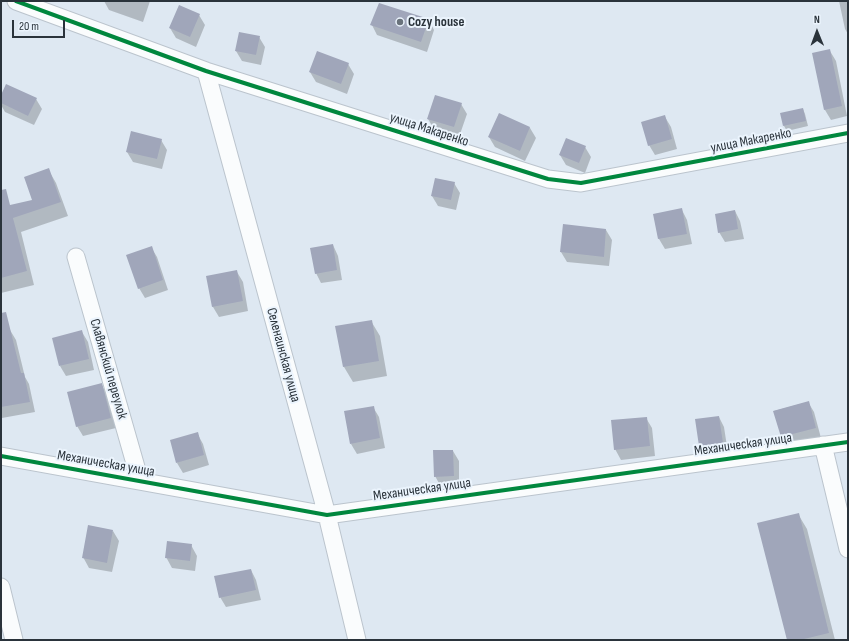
<!DOCTYPE html>
<html>
<head>
<meta charset="utf-8">
<style>
	body { margin:0 }
	#map { position:relative; width:849px; height:641px; overflow:hidden; background:#dee8f2; font-family:"Sofia Sans Condensed",sans-serif }
	canvas { display:block }
	.frame { position:absolute; inset:0; border:2px solid #2a333b; pointer-events:none }
	.north { position:absolute; left:797px; top:12px; width:40px; height:40px; -webkit-text-stroke:3px #ebf4fd; paint-order:stroke; rotate:359deg; font-size:11px; font-weight:700; line-height:16px; text-align:center; color:#2a333b }
	.north::after { content:''; display:block; margin:auto; width:14px; height:18px; background:#2a333b; clip-path:polygon(50% 0,100% 100%,50% 72%,0 100%) }
	.scale { position:absolute; left:12px; top:20px; width:53px; height:18px; box-sizing:border-box; border:2px solid #2a333b; border-top:0; padding-left:5px; font-size:12px; line-height:14px; white-space:nowrap; color:#2a333b; -webkit-text-stroke:3px #ebf4fd; paint-order:stroke }
</style>
</head>
<body>
<div id="map">
<canvas width="849" height="641"></canvas>
<div class="frame"></div>
<div class="north">N</div>
<div class="scale">20 m</div>
</div>
<script>
const ctx = document.querySelector('canvas').getContext('2d');
ctx.lineJoin = 'round';
function paint(path, color) {
  ctx.fillStyle = color;
  ctx.fill(path, 'evenodd');
}
function strokePath(path, color, width, dash) {
  ctx.strokeStyle = color;
  ctx.lineWidth = width;
  ctx.lineCap = dash ? 'butt' : 'round';
  ctx.setLineDash(dash || []);
  ctx.stroke(path);
}
function drawText(font, color, halo, rows, align = 'center') {
  ctx.font = font + ' "Sofia Sans Condensed",sans-serif';
  ctx.lineWidth = 4;
  ctx.setLineDash([]);
  ctx.textBaseline = 'middle';
  ctx.strokeStyle = halo;
  ctx.fillStyle = color;
  for (const [text, x, y, turn = 0] of rows) {
    ctx.save();
    ctx.translate(x, y);
    ctx.rotate((+turn || 0) * Math.PI / 180);
    ctx.textAlign = isNaN(turn) ? turn : align;
    if (halo) ctx.strokeText(text, 0, 0);
    ctx.fillText(text, 0, 0);
    ctx.restore();
  }
}
paint(new Path2D(`
	M104,1H150L143,22L109,10Z
	M839,1H848V34L845,29Z
	M199,15L205,25L196,47L176,38L170,28Z
	M429,20L434,30L427,52L377,35L372,25Z
	M259,37L265,47L261,65L242,61L236,51Z
	M830,51L836,61L847,116L831,120L825,110Z
	M348,64L354,74L347,94L316,82L310,72Z
	M1,97L36,99L42,109L34,125L5,112L1,105Z
	M461,104L467,114L459,137L434,129L428,119Z
	M803,109L805,114L808,126L787,131L784,126L782,114Z
	M499,114L530,128L536,138L525,161L495,147L489,137Z
	M665,117L671,127L677,149L655,155L649,145Z
	M161,140L167,150L162,169L133,162L127,152Z
	M585,147L591,157L585,173L566,165L560,155Z
	M48,169L56,183L68,216L21,232L34,285L1,293V209L33,201Z
	M454,183L460,193L456,210L438,206L432,196Z
	M682,210L687,220L692,244L665,249L659,239L655,214Z
	M735,211L740,221L744,239L725,242L719,232Z
	M606,230L612,240L609,266L567,262L561,252Z
	M333,245L338,256L342,280L321,283L316,273Z
	M151,247L157,257L168,290L145,298L139,288Z
	M237,272L243,282L248,311L219,317L213,307L207,277Z
	M371,321L380,336L387,376L353,382L344,367L336,327Z
	M10,330L16,340L25,377L29,384L35,412L2,418L1,332Z
	M82,332L88,342L94,370L66,376L60,366Z
	M101,384L107,394L116,428L83,436L77,426Z
	M808,402L814,412L821,438L788,447L782,437L774,411Z
	M373,407L379,417L385,448L357,454L351,444Z
	M719,417L724,427L728,453L706,456L700,446Z
	M646,418L652,428L655,456L621,460L615,449Z
	M197,433L203,444L209,465L183,473L177,463Z
	M453,451L459,461V486L441,487L435,476Z
	M798,514L807,529L835,640H788Z
	M113,531L119,541L112,572L89,568L83,557Z
	M191,545L197,556L195,571L172,568L166,557Z
	M251,570L256,580L261,600L226,607L220,597Z`), '#0003');
paint(new Path2D(`
	M379,3L429,19L421,42L370,25Z
	M179,5L200,14L190,37L169,28Z
	M239,32L260,36L256,55L235,51Z
	M830,49L842,106L824,110L812,53Z
	M317,51L349,63L341,84L309,72Z
	M6,84L37,98L28,116L1,103V95Z
	M435,95L462,103L454,127L427,119Z
	M803,108L806,121L783,126L780,113Z
	M499,113L530,127L520,151L488,137Z
	M665,115L672,139L648,146L641,122Z
	M131,131L162,139L157,159L126,152Z
	M566,138L586,146L579,163L559,155Z
	M49,168L61,202L13,218L27,271L1,278V190L6,189L10,205L32,200L24,177Z
	M435,178L455,182L451,200L431,196Z
	M682,208L687,234L658,239L653,214Z
	M735,210L738,229L718,233L715,214Z
	M563,224L606,229L604,257L560,252Z
	M333,244L337,270L315,274L310,248Z
	M152,246L163,280L138,289L126,255Z
	M237,270L243,301L212,307L206,276Z
	M6,312L21,373H24L30,402L1,407V313Z
	M372,320L379,361L343,367L335,326Z
	M82,330L89,359L59,366L52,338Z
	M102,383L111,418L76,427L67,392Z
	M809,401L816,428L781,437L773,411Z
	M374,406L380,438L350,444L344,411Z
	M719,416L723,443L699,446L695,419Z
	M647,417L650,446L614,450L611,420Z
	M198,432L204,455L176,463L170,440Z
	M433,450H453L454,476L434,477Z
	M799,513L829,633L800,640H787L757,523Z
	M88,525L113,530L107,563L82,558Z
	M167,541L192,544L190,561L165,558Z
	M251,569L256,590L219,598L214,576Z`), '#a0a6ba');
const street = new Path2D(`
	M16,1L206,71L548,179L581,183L848,133
	M206,71L327,515L357,640
	M76,257L140,481
	M823,445L848,549
	M1,456L327,515L848,442
	M1,587L14,640`);
strokePath(street, '#bbc4cd', 19);
strokePath(street, '#fafcfd', 17);
strokePath(new Path2D(`
	M16,1L206,71L548,179L581,183L848,133
	M1,456L327,515L848,442`), '#00873e', 4);
for (const [x, y, r, color] of [
	[400,22,4,"#69727b"]
]) {
  const dot = new Path2D();
  dot.arc(x, y, r, 0, 2 * Math.PI);
  ctx.fillStyle = color;
  ctx.fill(dot);
  strokePath(dot, '#ebf4fd', 1.5);
}
drawText('bold 14px', '#2a333b', '#ebf4fd', [
	["Cozy house",408,22]
], 'left');
drawText('14px', '#2a333b', '#ebf4fd', [
	["улица Макаренко",429,130,18],
	["улица Макаренко",751,141,-11],
	["Селенгинская улица",283,355,75],
	["Славянский переулок",108,369,74],
	["Механическая улица",743,445,-8],
	["Механическая улица",106,464,10],
	["Механическая улица",422,490,-8]
]);
</script>
</body>
</html>
